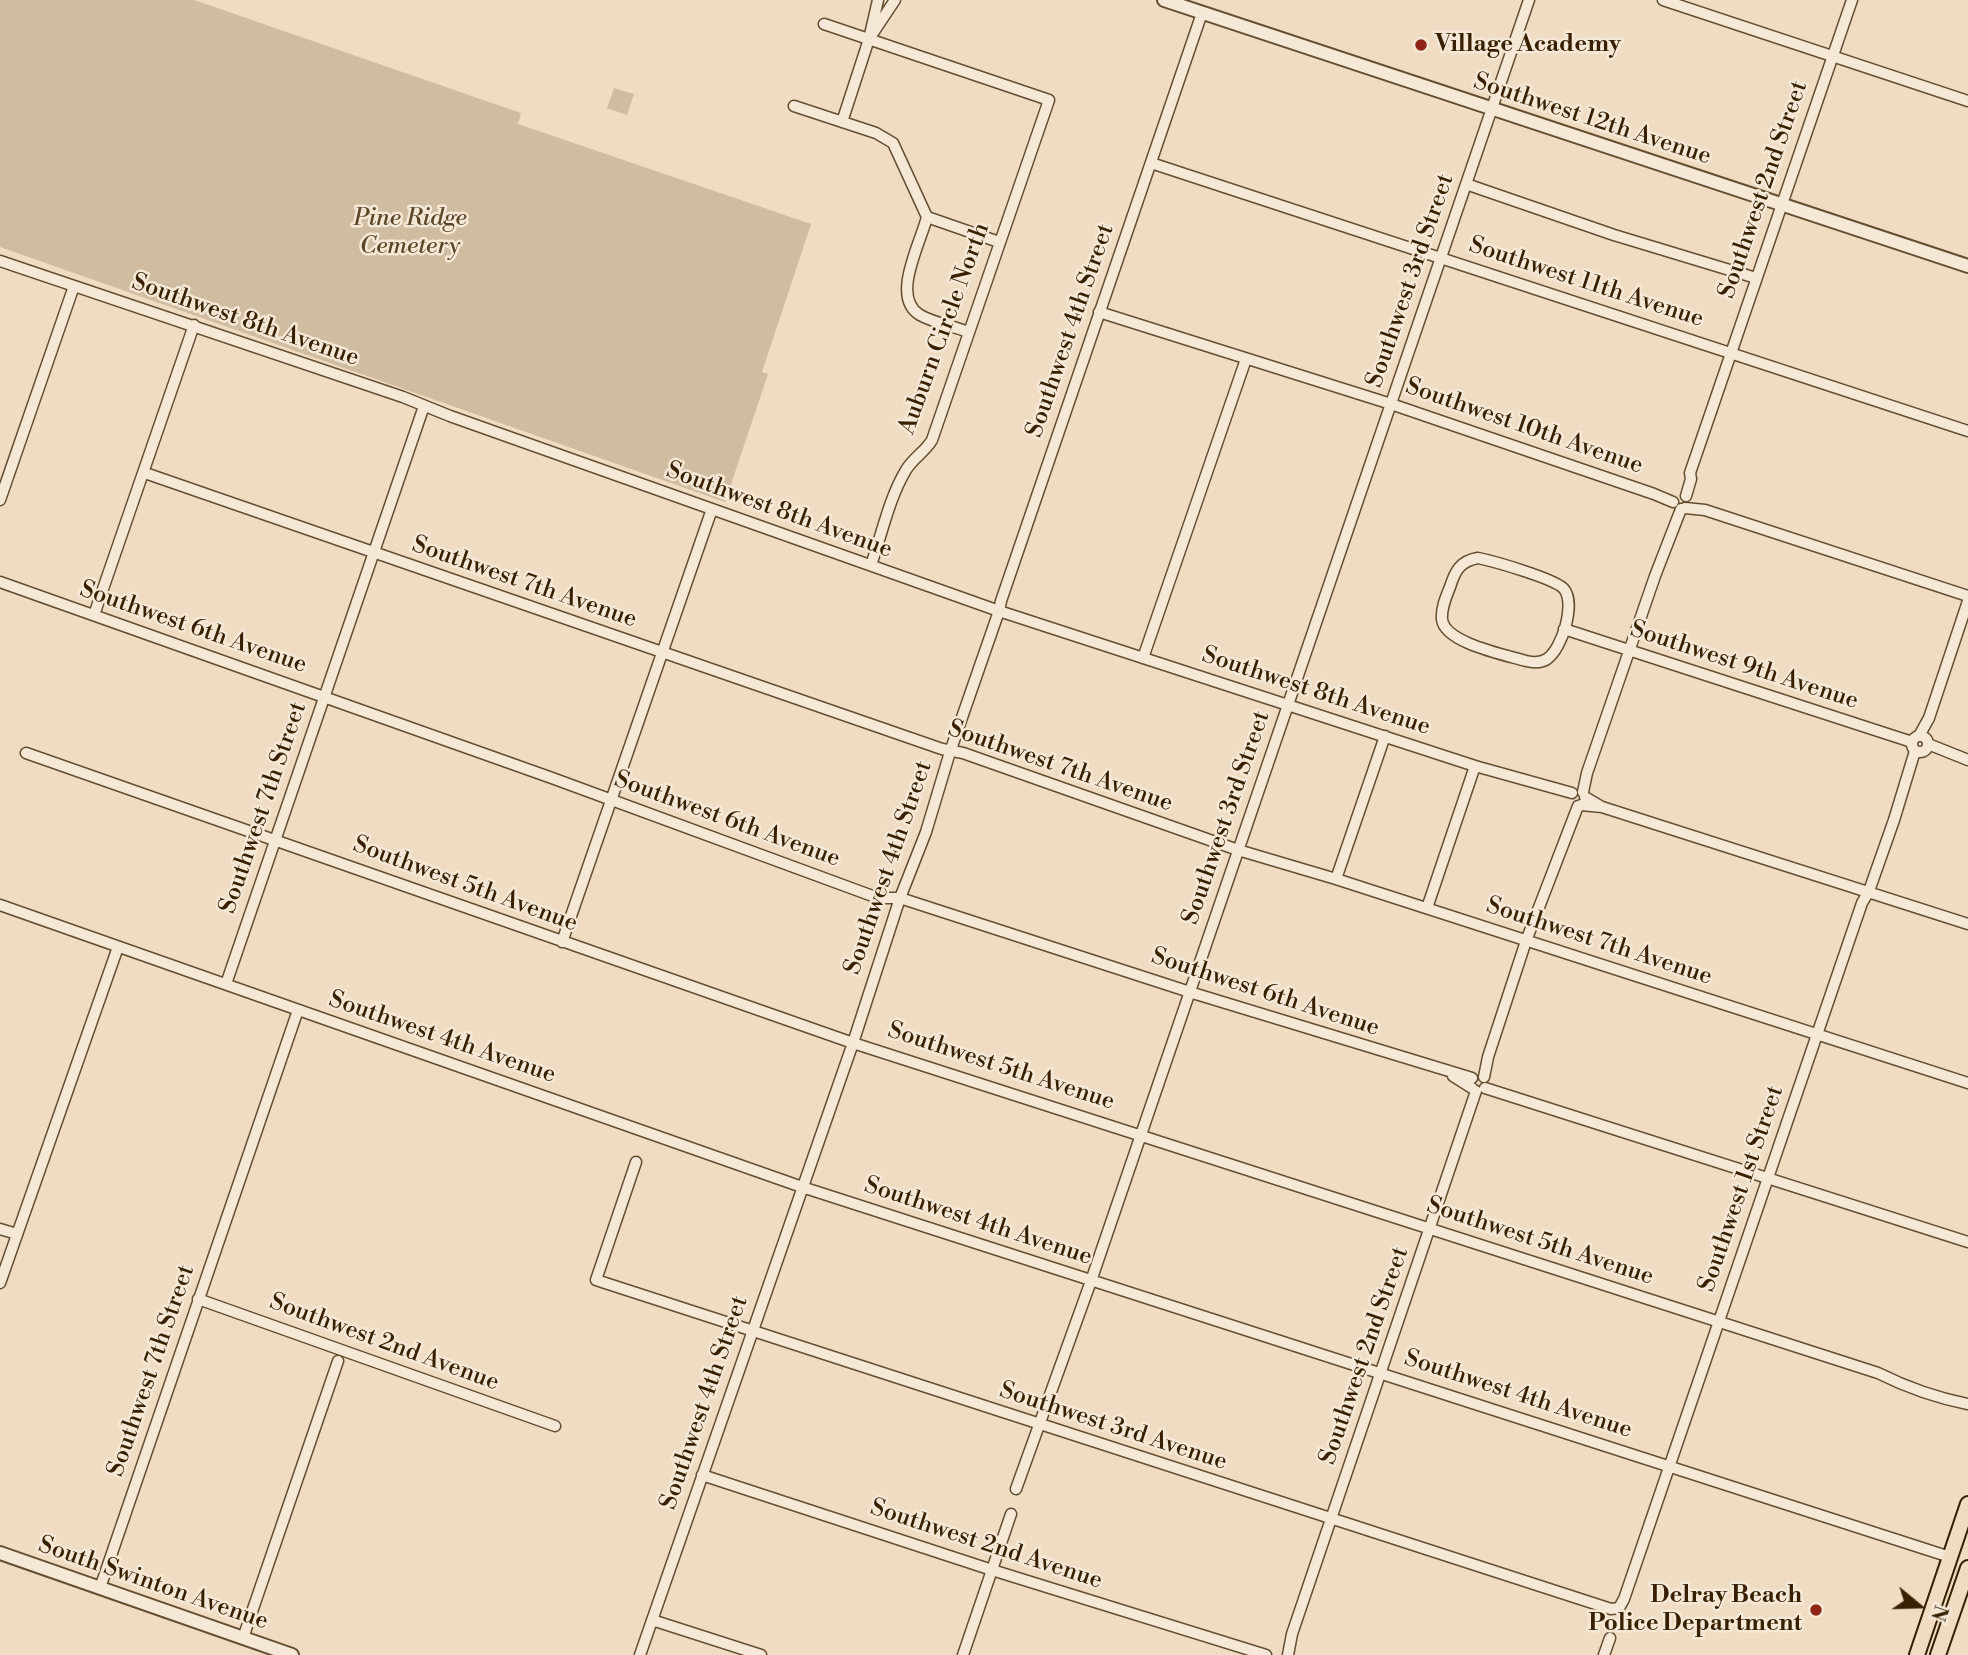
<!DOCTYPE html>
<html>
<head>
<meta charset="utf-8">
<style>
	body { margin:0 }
	#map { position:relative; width:1968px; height:1655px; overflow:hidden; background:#efdcc2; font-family:"Libre Bodoni",serif }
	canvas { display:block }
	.north { position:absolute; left:1884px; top:1571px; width:70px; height:70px; -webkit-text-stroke:5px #f5e8d7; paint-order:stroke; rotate:109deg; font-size:19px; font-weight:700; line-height:28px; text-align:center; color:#371f00 }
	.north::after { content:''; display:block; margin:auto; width:24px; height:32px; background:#371f00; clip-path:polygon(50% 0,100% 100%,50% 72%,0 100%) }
</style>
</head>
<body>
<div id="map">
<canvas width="1968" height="1655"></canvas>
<div class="north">N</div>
</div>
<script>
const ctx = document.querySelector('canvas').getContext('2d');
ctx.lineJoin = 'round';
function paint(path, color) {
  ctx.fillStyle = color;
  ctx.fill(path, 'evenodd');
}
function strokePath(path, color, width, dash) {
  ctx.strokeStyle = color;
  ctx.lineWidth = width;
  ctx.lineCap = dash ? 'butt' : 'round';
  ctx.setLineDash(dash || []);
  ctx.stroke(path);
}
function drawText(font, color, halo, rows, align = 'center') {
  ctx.font = font + ' "Libre Bodoni",serif';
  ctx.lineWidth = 5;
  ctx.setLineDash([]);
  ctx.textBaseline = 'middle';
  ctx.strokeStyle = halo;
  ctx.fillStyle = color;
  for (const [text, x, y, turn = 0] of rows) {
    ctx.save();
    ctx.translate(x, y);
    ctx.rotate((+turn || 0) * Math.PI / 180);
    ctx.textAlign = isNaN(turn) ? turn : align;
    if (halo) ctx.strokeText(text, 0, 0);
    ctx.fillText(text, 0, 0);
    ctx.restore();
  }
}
paint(new Path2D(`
	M0,0H194L521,113L518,124L811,224L762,372L768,374L725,502L0,247Z
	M614,88L634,94L627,115L607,108Z`), '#d0bca1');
const minor = new Path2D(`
	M1663,0L1968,101
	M824,24L1049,100L932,440C925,452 913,458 906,470C889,498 882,534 871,565
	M873,33L895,0
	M794,106L876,133L893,143L927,217C921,242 890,298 920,315C934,323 953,326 968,332
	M842,122L869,39L878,0
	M1151,163L1968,431
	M1466,184L1614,235L1756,278
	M927,217L999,242
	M0,261L403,397L450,416L999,611L1475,766L1572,793
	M1099,312L1391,404L1654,494L1673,502
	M145,473L942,749L963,753L1238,850L1336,879L1968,1083
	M1686,496L1691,479L1690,473L1852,0
	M0,500L74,286
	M1685,508L1705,510L1968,596
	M1478,558C1493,561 1556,579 1564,589C1576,604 1562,649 1547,659C1541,663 1534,663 1526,661C1506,655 1444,643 1442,619C1441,608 1446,597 1450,587C1455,571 1460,561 1478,558Z
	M0,582L552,778L878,898H900L1196,994L1472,1078
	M94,615L194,325
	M1564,629L1912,742
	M1143,658L1246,359
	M1912 744a8 8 0 1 1 16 0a8 8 0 1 1-16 0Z
	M1919,736L1929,718L1968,601
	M1928,744L1968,760
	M26,753L853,1043L1878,1373C1906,1387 1937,1398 1968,1404
	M1583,792L1587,773L1655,576L1681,509
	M1585,797L1602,807L1968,924
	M1581,805L1602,807
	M1336,879L1385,736
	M0,905L802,1187L1950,1557
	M1427,908L1475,766
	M562,942L712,509
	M226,984L424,406
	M1453,1076L1472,1088
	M1484,1077L1488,1057L1526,941L1578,806
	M1485,1088L1968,1242
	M636,1162L596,1280L1611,1609L1619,1608L1624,1599L1862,903L1869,891L1894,820L1915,751
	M0,1229L17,1234
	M0,1283L118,947
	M198,1299L555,1426
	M702,1475L992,1570L1266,1655
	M1016,1489L1091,1281L1529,0
	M100,1588L298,1010
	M652,1620L761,1655
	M243,1638L338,1361
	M640,1655L853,1043L900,898L926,832L950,752L999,611L1001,601L1202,13
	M963,1655L1011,1514
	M1288,1655L1292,1634L1476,1091
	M1604,1655L1610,1638`);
const tertiary = new Path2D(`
	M1164,0L1968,266
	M0,1553L292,1655`);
const primary = new Path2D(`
	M1917,1655L1968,1504
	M1938,1655L1968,1568`);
strokePath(minor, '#654e30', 13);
strokePath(tertiary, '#654e30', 16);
strokePath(primary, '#371f00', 18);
strokePath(minor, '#f5e8d7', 10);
strokePath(tertiary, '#f5e8d7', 12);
strokePath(primary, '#efdcc2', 14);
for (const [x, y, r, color] of [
	[1421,45,7,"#8f2418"],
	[1816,1610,7,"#8f2418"]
]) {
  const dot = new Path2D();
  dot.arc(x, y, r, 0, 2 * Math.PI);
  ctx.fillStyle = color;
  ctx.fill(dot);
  strokePath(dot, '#f5e8d7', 2.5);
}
drawText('bold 24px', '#371f00', '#f5e8d7', [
	["Village Academy",1435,45],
	["Delray Beach",1802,1596,"right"],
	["Police Department",1802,1624,"right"]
], 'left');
drawText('24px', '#371f00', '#f5e8d7', [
	["Southwest 12th Avenue",1592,120,18],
	["Southwest 2nd Street",1764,190,-71],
	["Southwest 3rd Street",1411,281,-71],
	["Southwest 11th Avenue",1586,283,18],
	["Southwest 8th Avenue",245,321,19],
	["Auburn Circle North",945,329,-70],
	["Southwest 4th Street",1071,331,-71],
	["Southwest 10th Avenue",1524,427,19],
	["Southwest 8th Avenue",779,511,20],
	["Southwest 7th Avenue",524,583,19],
	["Southwest 6th Avenue",193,628,19],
	["Southwest 9th Avenue",1744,666,18],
	["Southwest 8th Avenue",1316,692,18],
	["Southwest 7th Avenue",1060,767,19],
	["Southwest 7th Street",264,808,-71],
	["Southwest 3rd Street",1227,818,-71],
	["Southwest 6th Avenue",727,820,20],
	["Southwest 4th Street",889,868,-71],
	["Southwest 5th Avenue",465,885,20],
	["Southwest 7th Avenue",1599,942,18],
	["Southwest 6th Avenue",1265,993,18],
	["Southwest 4th Avenue",442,1038,19],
	["Southwest 5th Avenue",1001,1067,18],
	["Southwest 1st Street",1742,1189,-71],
	["Southwest 4th Avenue",978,1222,18],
	["Southwest 5th Avenue",1540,1242,18],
	["Southwest 2nd Avenue",384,1343,20],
	["Southwest 2nd Street",1365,1356,-71],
	["Southwest 7th Street",152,1371,-71],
	["Southwest 4th Avenue",1518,1395,18],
	["Southwest 4th Street",705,1403,-71],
	["Southwest 3rd Avenue",1113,1427,18],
	["Southwest 2nd Avenue",986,1545,18],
	["South Swinton Avenue",153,1584,19]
]);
drawText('italic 24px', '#5d4628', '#f5e8d7', [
	["Pine Ridge",410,219],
	["Cemetery",410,247]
]);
</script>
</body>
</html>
